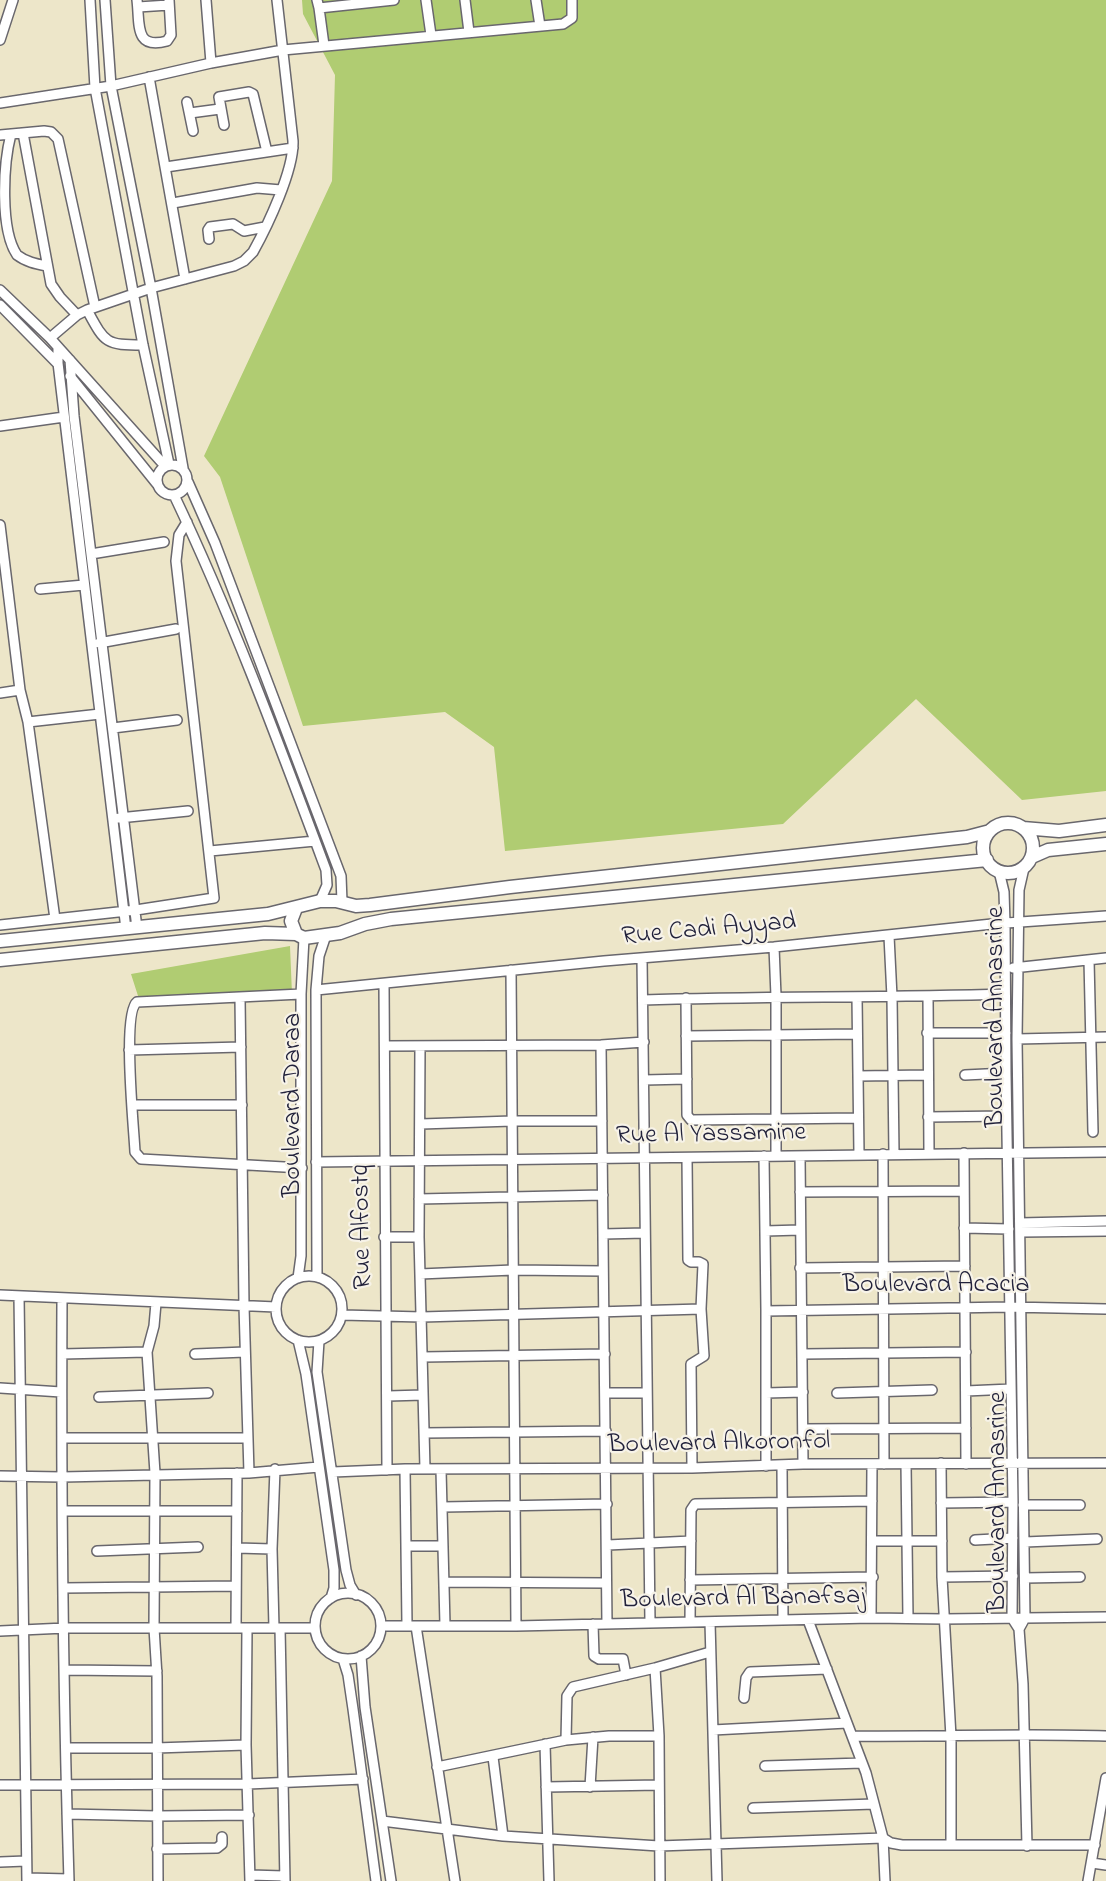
<!DOCTYPE html>
<html>
<head>
<meta charset="utf-8">
<style>
	body { margin:0 }
	canvas { display:block; background:#ede6c9 }
</style>
</head>
<body>
<canvas width="1106" height="1881"></canvas>
<script>
const ctx = document.querySelector('canvas').getContext('2d');
ctx.lineJoin = 'round';
function paint(path, color) {
  ctx.fillStyle = color;
  ctx.fill(path, 'evenodd');
}
function strokePath(path, color, width, dash) {
  ctx.strokeStyle = color;
  ctx.lineWidth = width;
  ctx.lineCap = dash ? 'butt' : 'round';
  ctx.setLineDash(dash || []);
  ctx.stroke(path);
}
function drawText(font, color, halo, rows, align = 'center') {
  ctx.font = font + ' "Indie Flower",sans-serif';
  ctx.lineWidth = 4.5;
  ctx.setLineDash([]);
  ctx.textBaseline = 'middle';
  ctx.strokeStyle = halo;
  ctx.fillStyle = color;
  for (const [text, x, y, turn = 0] of rows) {
    ctx.save();
    ctx.translate(x, y);
    ctx.rotate((+turn || 0) * Math.PI / 180);
    ctx.textAlign = isNaN(turn) ? turn : align;
    if (halo) ctx.strokeText(text, 0, 0);
    ctx.fillText(text, 0, 0);
    ctx.restore();
  }
}
paint(new Path2D(`
	M302,0H1106V791L1022,800L916,699L783,824L505,851L494,747L445,712L303,726L220,477L204,456L332,181L335,75L303,14Z
	M290,946L292,994L139,999L131,974Z`), '#b0cc72');
const minor = new Path2D(`
	M90,0L95,88L143,345L169,464
	M105,0L111,86L151,288L183,468
	M137,0C140,24 134,50 167,41L171,35L169,0
	M206,0L211,63
	M317,0L319,8L324,45
	M426,0L431,35
	M465,0L469,32
	M536,0L540,26
	M138,7L169,5
	M319,8L394,0
	M0,40L13,0
	M149,77L185,279
	M187,102L193,131
	M0,103L111,86L211,63L283,50L563,24L572,18V0
	M190,113L220,109
	M224,125L219,97L249,92L253,94L267,152
	M23,133L51,284L60,297L77,315
	M11,134C3,165 0,230 17,255C26,262 37,264 47,266
	M0,135L44,131L51,132L58,139L95,307
	M166,167L293,148
	M173,203L257,188L281,190
	M209,239L208,230L210,227L233,224L244,231L265,227
	M0,290L50,338L165,466
	M0,305L58,364
	M87,310C105,343 105,345 143,345
	M50,338L77,315L87,310L151,288L234,266L244,261L253,252C268,225 294,170 293,141L277,0
	M58,347V363L126,929
	M70,360L74,416L137,928
	M70,376L157,484
	M0,426L64,417
	M157 480a15 15 0 1 1 30 0a15 15 0 1 1-30 0Z
	M188,482L215,543L341,876L342,902
	M174,495C232,617 279,744 326,870L327,885L320,901
	M0,525L20,690L28,722L55,919
	M91,554L164,542
	M40,589L84,585
	M99,643L176,629
	M0,693L20,690
	M28,722L100,714
	M113,728L177,720
	M119,818L188,811
	M210,851L315,841
	M999,871L1004,892L1005,924L1006,1073L1013,1502L1012,1618L1019,1629L1023,1684L1027,1846
	M0,925L136,910L214,898L176,561L179,535L187,522
	M889,936L892,997L894,1154
	M774,947L776,996V1155
	M642,958L650,1622
	M1089,960L1093,1132
	M1013,968L1106,958
	M511,970L516,1626
	M384,984L387,1470
	M316,990L604,961L774,947L992,924L1106,916
	M301,994L137,1002C122,1013 134,1129 135,1152L141,1159L302,1168
	M928,996L929,1153
	M857,997L859,1154
	M240,998L244,1306L249,1473
	M686,998L687,1115L691,1120L858,1118
	M643,1000C764,996 884,998 1005,994
	M927,1033H1006
	M686,1036L857,1034
	M1017,1039L1106,1037
	M601,1045L607,1624
	M385,1046L601,1045L644,1042
	M420,1046L419,1237L425,1469
	M129,1050L241,1047
	M965,1075L1006,1073
	M858,1076L927,1075
	M644,1080L687,1079
	M132,1105H242
	M928,1117L1006,1116
	M421,1124L512,1121H602
	M964,1153L966,1464
	M883,1154L884,1464
	M764,1156L766,1311V1466
	M800,1156L803,1464
	M687,1158L688,1260L691,1262H699L703,1264L701,1309L704,1356L691,1364L692,1468
	M316,1162L1106,1152
	M800,1192L964,1191
	M419,1199L603,1195
	M1020,1223L1106,1221
	M964,1228L1009,1229
	M765,1231L800,1230
	M1021,1232L1106,1231
	M603,1234L645,1233
	M384,1237H419
	M800,1268L965,1266
	M420,1274L513,1270L603,1271
	M276 1309a33 33 0 1 1 66 0a33 33 0 1 1-66 0Z
	M317,1277L316,990L319,956L326,935
	M298,1278L301,1256V994L304,938
	M0,1295L276,1307
	M19,1296L27,1881
	M62,1299C61,1493 63,1687 69,1881
	M156,1303L154,1326L147,1352L155,1473L154,1628L157,1676L158,1881
	M766,1311L1010,1307L1106,1309
	M342,1315L422,1317L701,1309
	M298,1340L306,1374L334,1570V1588L331,1598
	M319,1341L317,1372L346,1570L350,1585L356,1595
	M62,1354L147,1352
	M195,1354L245,1352
	M803,1354L966,1352
	M423,1357L605,1354
	M0,1388L61,1392
	M966,1391L1011,1389
	M605,1393H647
	M766,1393L803,1392
	M837,1393L932,1390
	M388,1396L423,1395
	M99,1397L208,1393
	M803,1429L966,1428
	M424,1433L606,1431
	M62,1438H247
	M941,1463L942,1577L951,1737V1845
	M906,1464L908,1618
	M782,1466L783,1620
	M405,1469L407,1625
	M441,1470L445,1625
	M333,1472L405,1469L692,1468L803,1464L1106,1463
	M0,1476L62,1477L249,1473L319,1467
	M941,1503L1013,1502
	M1023,1505H1080
	M443,1507L607,1504
	M63,1511H237
	M975,1540L1013,1538
	M872,1541H942
	M1025,1542L1097,1539
	M608,1545L691,1541
	M406,1546H443
	M237,1548L272,1549
	M97,1551L198,1547
	M942,1577L1013,1576
	M1025,1578L1080,1577
	M690,1580L873,1577
	M444,1582L606,1583
	M64,1588L236,1586
	M315 1626a33 33 0 1 1 66 0a33 33 0 1 1-66 0Z
	M871,1618L872,1464
	M808,1620L866,1773L883,1838L891,1843L902,1845H1095
	M690,1622L691,1510L695,1504L872,1501
	M710,1622L717,1881
	M593,1624L594,1656L599,1659H623L626,1675
	M381,1626H516L871,1618L944,1619L1106,1617
	M416,1626L455,1881
	M236,1628L237,1473
	M274,1628L272,1549L275,1469
	M280,1628L285,1881
	M247,1629L246,1745L250,1881
	M1019,1629L1025,1618L1017,1039L1019,890L1024,868
	M0,1631L65,1628H315
	M361,1656L365,1707L391,1881
	M343,1659L348,1675L353,1709L376,1881
	M655,1668L659,1736L660,1881
	M65,1670L157,1671
	M744,1698L746,1678L750,1672L827,1669
	M713,1730L847,1723
	M853,1736C937,1737 1022,1733 1106,1736
	M566,1740L567,1696L573,1687L655,1668L710,1652
	M545,1744L549,1881
	M66,1748H156L246,1745
	M493,1757L503,1836
	M765,1766L862,1763
	M437,1767L566,1740L609,1736H659
	M0,1785L248,1784L363,1779
	M546,1787L659,1785
	M590,1787L593,1737
	M753,1808L874,1804
	M67,1814L158,1816L249,1815
	M382,1821L503,1836L659,1846L883,1838L885,1881
	M157,1849L217,1848L222,1844V1837
	M0,1862L26,1861
	M1092,1863L1106,1865
	M250,1875L284,1876
	M27,1878L69,1879
	M1088,1881L1106,1778`);
const secondary = new Path2D(`
	M983 848a25 25 0 1 1 50 0a25 25 0 1 1-50 0Z
	M1023,828L1059,831L1106,825
	M1032,857L1048,850L1106,844
	M296,908L291,921L296,934
	M0,941L268,914L320,901H336L356,906L370,905L510,887L967,837L990,831
	M0,960L265,933L296,934L304,938L340,933L365,924L391,919L987,860`);
strokePath(minor, '#69676d', 12);
strokePath(secondary, '#69676d', 15);
strokePath(minor, '#fff', 9);
strokePath(secondary, '#fff', 12);
drawText('26px', '#22223b', '#f7f3e8', [
	["Rue Cadi Ayyad",709,931,-5],
	["Boulevard Annasrine",998,1017,-90],
	["Boulevard Daraa",295,1105,-90],
	["Rue Al Yassamine",711,1136,-1],
	["Rue Alfostq",364,1227,-91],
	["Boulevard Acacia",936,1287],
	["Boulevard Alkoronfol",719,1445,-1],
	["Boulevard Annasrine",1000,1502,-90],
	["Boulevard Al Banafsaj",743,1600,-1]
]);
</script>
</body>
</html>
